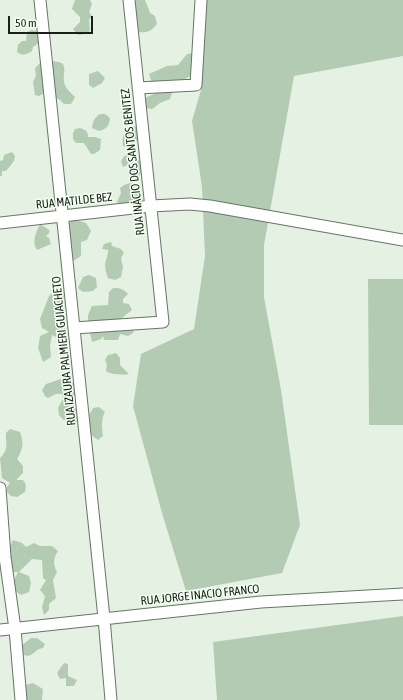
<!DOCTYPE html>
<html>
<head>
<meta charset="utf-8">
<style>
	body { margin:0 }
	#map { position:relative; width:403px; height:700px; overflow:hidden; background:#e4f1e3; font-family:"Asap Condensed",sans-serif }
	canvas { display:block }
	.scale { position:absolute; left:8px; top:16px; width:85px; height:18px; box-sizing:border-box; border:2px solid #1b1f1a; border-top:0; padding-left:5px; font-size:12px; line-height:14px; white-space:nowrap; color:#1b1f1a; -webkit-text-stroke:3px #f1fef0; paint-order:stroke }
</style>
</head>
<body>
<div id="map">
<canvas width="403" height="700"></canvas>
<div class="scale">50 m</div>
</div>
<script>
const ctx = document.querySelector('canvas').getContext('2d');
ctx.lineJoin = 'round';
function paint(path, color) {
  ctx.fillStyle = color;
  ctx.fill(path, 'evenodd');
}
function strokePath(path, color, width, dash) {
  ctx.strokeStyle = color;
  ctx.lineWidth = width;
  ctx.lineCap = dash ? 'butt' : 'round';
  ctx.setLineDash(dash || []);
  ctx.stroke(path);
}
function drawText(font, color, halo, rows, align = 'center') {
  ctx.font = font + ' "Asap Condensed",sans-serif';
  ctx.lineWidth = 3;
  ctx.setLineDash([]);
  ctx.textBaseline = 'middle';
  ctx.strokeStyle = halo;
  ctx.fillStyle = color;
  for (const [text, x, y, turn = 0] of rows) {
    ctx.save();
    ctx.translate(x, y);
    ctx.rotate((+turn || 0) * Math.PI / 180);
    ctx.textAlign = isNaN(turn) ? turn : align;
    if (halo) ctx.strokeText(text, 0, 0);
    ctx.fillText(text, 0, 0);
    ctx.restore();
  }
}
paint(new Path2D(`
	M75,0H90L92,4L89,12L92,16L89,20L90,31L84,34L78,35L73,29L80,22V17L72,9Z
	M129,0H145L149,10L150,13L155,16L157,24C152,31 147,33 138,32V24H133Z
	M206,0H403V56L294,76L264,245V297L281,390L300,525L282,573L186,591L162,513L133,406L141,354L194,329L205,256L202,187L192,121L201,90Z
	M32,30L36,31L41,34L42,41L33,47L32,51C26,55 23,56 17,52L18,45L22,41H26L27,32Z
	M194,53L193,75C176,83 176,82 170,99L160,103L152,109L145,108V98L156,93V86L152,83L149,74L167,66L178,65L187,54Z
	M51,61L59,62L63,64C66,71 63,74 64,81C64,87 71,93 75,97L71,104H64L60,100L52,96L51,89L39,96L35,95L33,82L36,76L35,68L40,63L43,68Z
	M98,71L105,78L102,83L93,88L89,85V74Z
	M100,114H105L110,118C109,126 107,129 99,131L92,128C93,121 94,118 100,114Z
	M130,126H135L139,129L141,136C135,142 132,148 123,146C122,137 123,133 130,126Z
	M80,128C86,130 88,131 88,137H95L101,139L100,150L94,154H91L84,143H76L73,139V133L75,129Z
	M12,152L15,156L14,161L6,171H2V176H0V161L3,160L4,155Z
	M132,153C140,160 146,168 138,177H132C128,173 128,169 130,164L123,167L121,162C123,156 126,154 132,153Z
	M130,183L135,186L134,190L138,191L141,194L138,205L121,206L117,202L121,193L120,188L124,185Z
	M70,218L86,223L91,231L87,240L81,242V256L75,260H68L65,223Z
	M41,225L48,229L50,232L46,236L49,238L51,244L37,250C32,242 35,235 39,226Z
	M111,242L112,246L121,249L124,253L121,258L123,267L121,277L115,280L108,278C106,272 104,266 106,260C107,256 108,255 108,250L102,249L104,244Z
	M89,275L96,278L97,287L93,291L83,292L78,288L83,277Z
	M368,279H403V425H369Z
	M60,286L63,288C65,301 65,310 62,322L67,331L64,341L52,335L50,346L51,357L43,362L38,348L40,336L49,332L42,328L40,319L49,296Z
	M113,288C120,288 124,289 128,294L123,299V303L129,304L132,310L122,318L121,321L134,329L133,333L128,336L120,334L118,340H104L103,336L101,339L92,342L90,333L93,329L88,323V315L92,306L108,305L109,292Z
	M116,353L120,358V365L129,374C123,375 111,375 106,371L107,365L105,360L108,355Z
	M61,379C70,380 76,381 78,391L75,395L72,404L76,409L78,422C70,423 64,422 59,415L58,408L63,399L62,394H56L48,398L45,396L42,390L46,384Z
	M99,407L105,412C101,418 102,429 103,436L98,440L91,435L89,415L93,408Z
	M10,429L20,432C24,443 23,449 17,459L23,466V473L16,480H23L26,485L25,492L17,497L11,496L7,492V487L10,483L2,478L0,458C10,448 5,444 6,433Z
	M13,540L22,543L26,547L34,543L40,546H52L58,551C53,559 53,564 57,572L53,580L56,598L49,604V610L44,615L42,607L45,596L40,590L46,580L43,578L42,560L32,559L19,572L29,576L31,583L29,592L21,595L12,589L14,580L18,572H13L11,560L7,559L6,549L10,547Z
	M403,616V700H217L213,642Z
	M31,638H37L45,644L43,648C34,649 32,660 22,654L21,646Z
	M64,663L68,664V676L77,680L74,686H66V678L60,679L57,673Z
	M33,683L43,689L42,700H23V690L26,685Z`), '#b4cbb3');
const minor = new Path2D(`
	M40,0L104,618L111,700
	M138,88L196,85L201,0
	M0,223L151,206L190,204L210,206L403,240
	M74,328L163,322L129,0
	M0,488L5,557L15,629L21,700
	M0,630L261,602L403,594`);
strokePath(minor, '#697468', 13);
strokePath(minor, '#fff', 11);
drawText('12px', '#1b1f1a', '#f1fef0', [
	["RUA INÁCIO DOS SANTOS BENITEZ",133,162,-96],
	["RUA MATILDE BEZ",74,201,-6],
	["RUA IZAURA PALMIERI GUIACHETO",64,351,-96],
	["RUA JORGE INACIO FRANCO",200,595,-6]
]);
</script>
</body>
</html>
